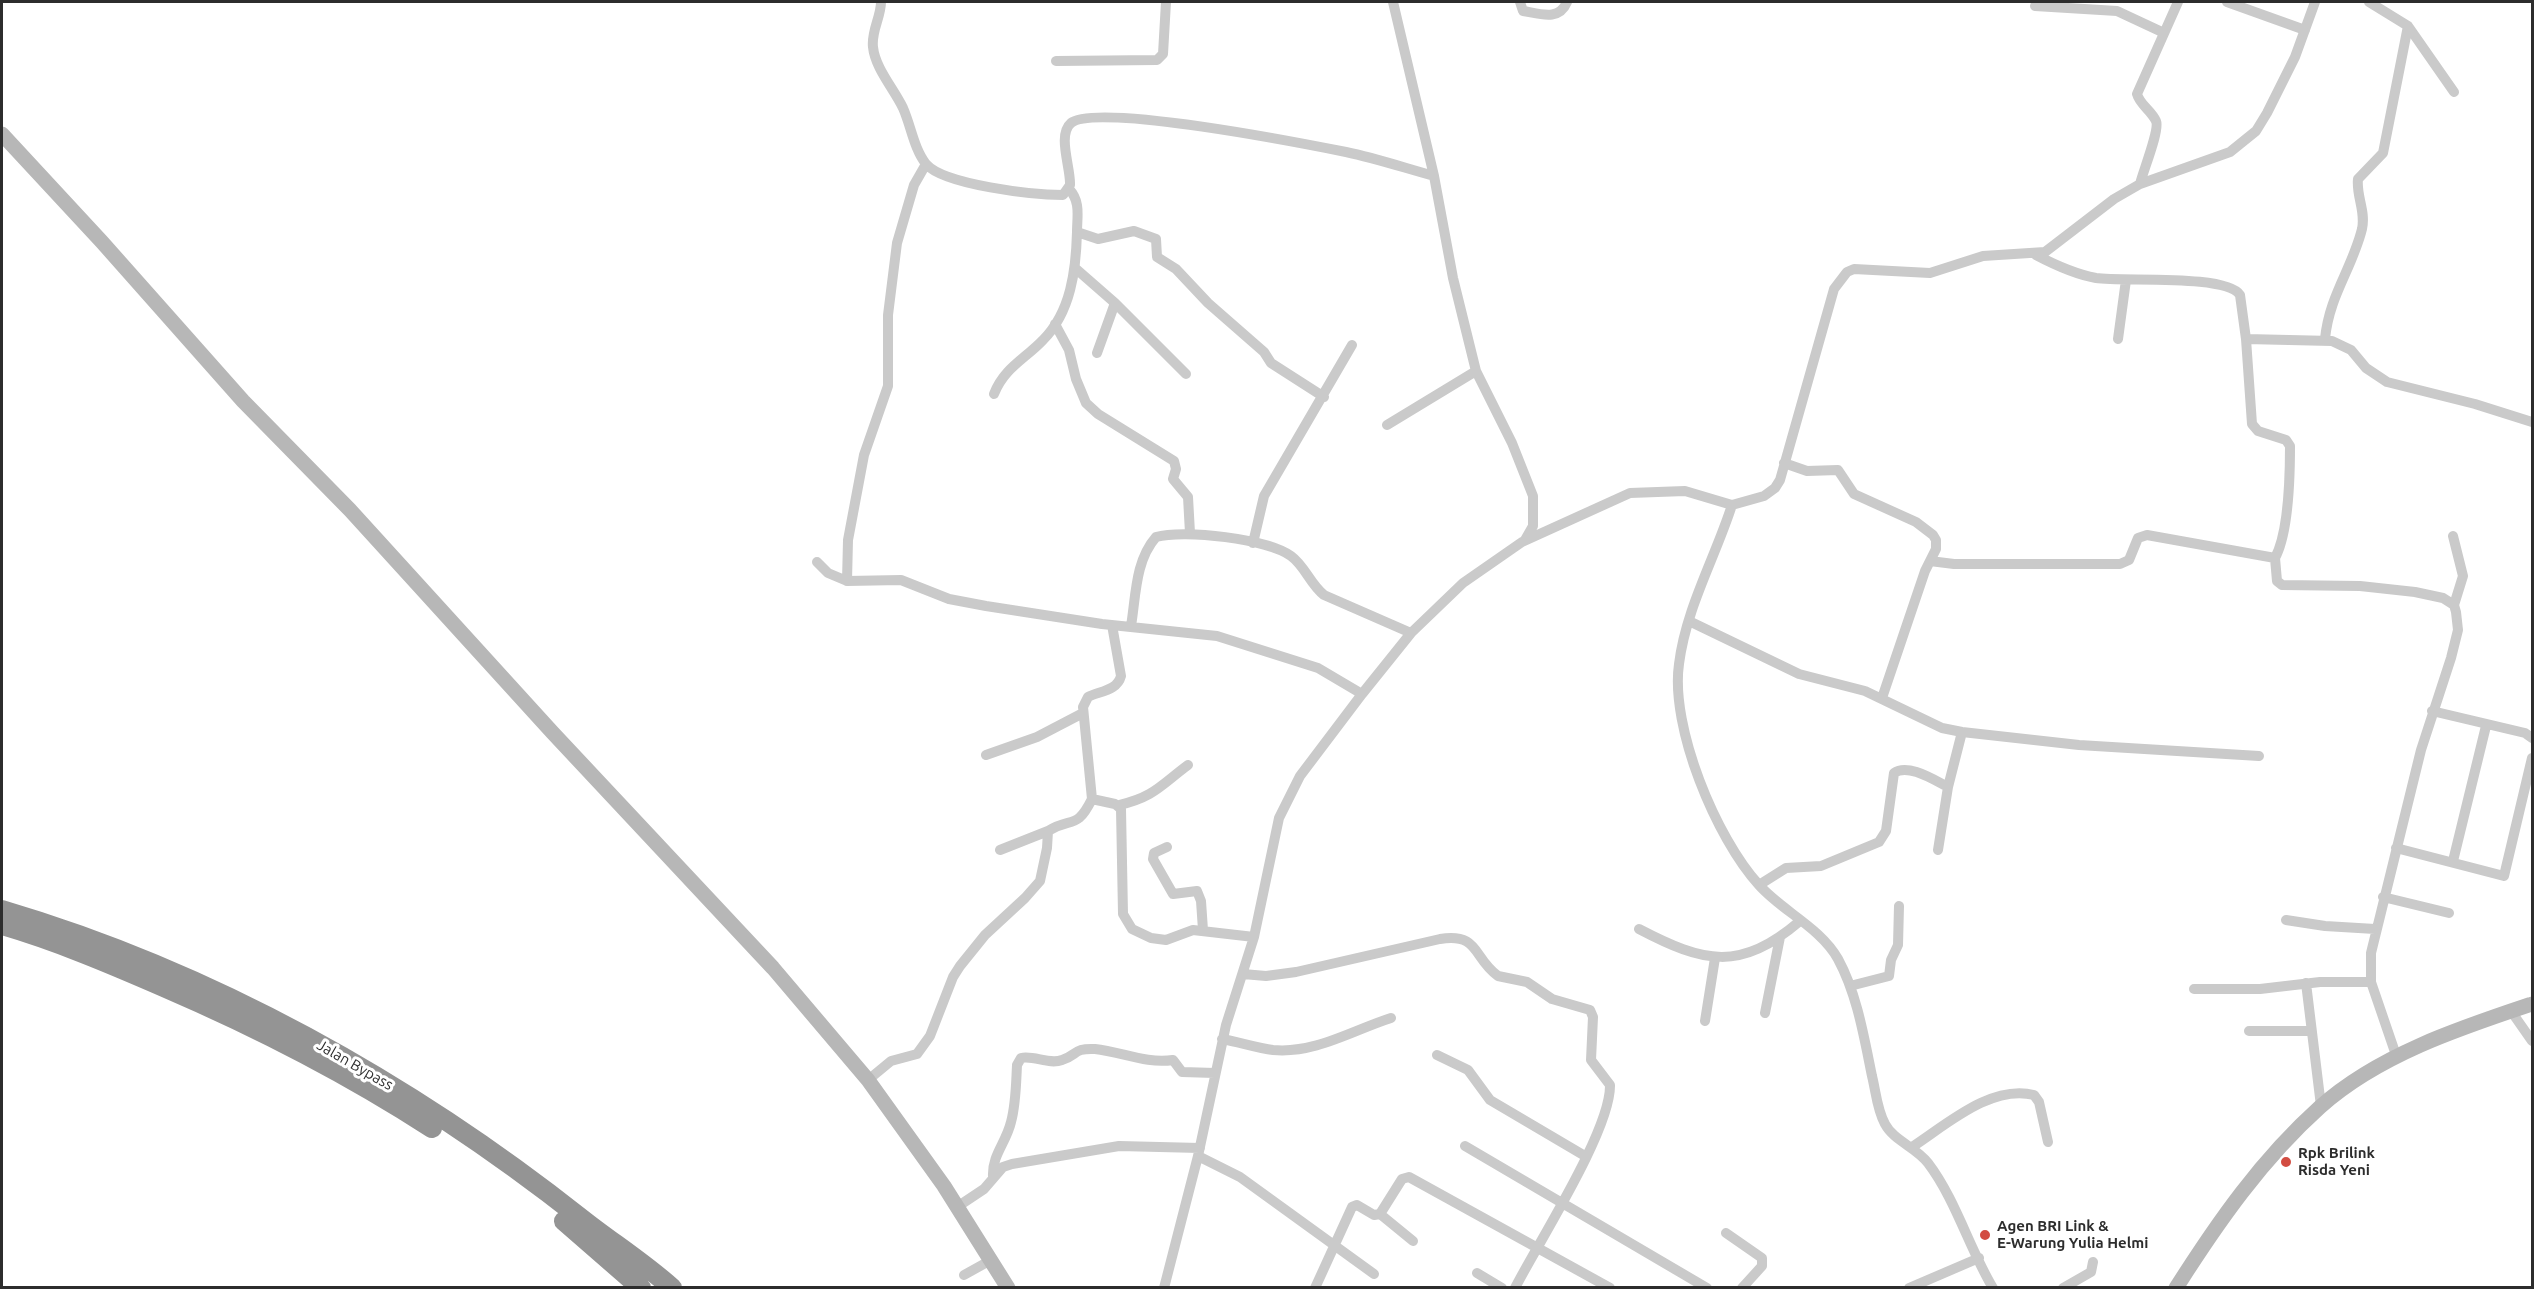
<!DOCTYPE html>
<html>
<head>
<meta charset="utf-8">
<style>
	body { margin:0 }
	#map { position:relative; width:2534px; height:1289px; overflow:hidden; background:#fff; font-family:Ubuntu,sans-serif }
	canvas { display:block }
	.frame { position:absolute; inset:0; border:3px solid #2d2d2d; pointer-events:none }
</style>
</head>
<body>
<div id="map">
<canvas width="2534" height="1289"></canvas>
<div class="frame"></div>
</div>
<script>
const ctx = document.querySelector('canvas').getContext('2d');
ctx.lineJoin = 'round';
function strokePath(path, color, width, dash) {
  ctx.strokeStyle = color;
  ctx.lineWidth = width;
  ctx.lineCap = dash ? 'butt' : 'round';
  ctx.setLineDash(dash || []);
  ctx.stroke(path);
}
function drawText(font, color, halo, rows, align = 'center') {
  ctx.font = font + ' Ubuntu,sans-serif';
  ctx.lineWidth = 6;
  ctx.setLineDash([]);
  ctx.textBaseline = 'middle';
  ctx.strokeStyle = halo;
  ctx.fillStyle = color;
  for (const [text, x, y, turn = 0] of rows) {
    ctx.save();
    ctx.translate(x, y);
    ctx.rotate((+turn || 0) * Math.PI / 180);
    ctx.textAlign = isNaN(turn) ? turn : align;
    if (halo) ctx.strokeText(text, 0, 0);
    ctx.fillText(text, 0, 0);
    ctx.restore();
  }
}
strokePath(new Path2D(`
	M881,2C881,17 871,31 873,47C875,68 894,89 903,108C911,126 914,149 926,164C944,185 1034,195 1063,195L1070,185C1071,168 1057,135 1071,123C1094,102 1306,144 1346,152C1375,158 1405,168 1434,176
	M1393,2L1434,176L1453,278L1476,371L1512,443L1533,496V526L1525,540
	M1520,2L1523,11C1541,14 1559,21 1567,2
	M2227,2L2305,30
	M2369,2L2408,26L2454,92
	M2035,6L2117,11L2162,32
	M1056,61L1157,60L1163,54L1166,2
	M2140,184C2143,171 2160,130 2156,121C2151,110 2140,105 2137,94L2178,2
	M1077,232L1098,239L1134,231L1156,239L1157,257L1176,269L1208,303L1264,352L1271,363L1324,397
	M1075,268L1115,303L1186,374
	M1055,324L1069,350L1076,379L1086,403L1098,414L1174,461L1176,469L1173,479L1188,497L1190,533
	M2118,339L2126,280
	M2246,339L2332,341L2351,350L2366,368L2387,382L2475,404L2532,422
	M2325,339C2329,296 2352,269 2362,229C2366,211 2356,196 2358,179L2383,153L2408,26
	M1097,353L1115,303
	M994,394C1004,368 1025,359 1043,340C1071,312 1076,270 1077,232C1077,216 1081,202 1069,189
	M1387,425L1476,371
	M1784,463L1807,471L1838,470L1854,494L1916,522L1933,535L1936,540V549L1925,571L1882,698
	M1732,505C1715,558 1686,608 1679,664C1670,727 1716,838 1759,885C1782,911 1821,928 1838,959C1857,994 1864,1037 1872,1076C1876,1092 1877,1110 1885,1124C1894,1141 1916,1147 1928,1163C1956,1200 1969,1248 1993,1288
	M2453,536L2463,576L2454,605
	M1253,543L1264,496L1352,345
	M2275,558L2277,581L2282,585L2360,586L2415,592L2443,598L2454,605L2456,612L2458,630L2451,658L2421,750L2371,953V982L2397,1058
	M1930,561L1954,564H2120L2129,560L2138,538L2147,535L2275,558C2289,532 2290,476 2290,446L2286,440L2258,431L2252,424L2246,339L2240,295C2226,274 2124,282 2096,278C2074,274 2055,265 2036,255
	M817,562L828,573L847,581L901,580L949,599L986,606L1102,624L1217,636L1318,668L1362,694
	M847,581L848,540L864,455L888,386V315L897,243L914,185L926,164
	M1689,621L1799,674L1865,691L1942,728L1962,732L2079,745L2259,756
	M1131,626C1136,596 1135,561 1156,537C1184,529 1268,539 1291,556C1305,566 1310,584 1324,595L1411,633
	M2432,711L2525,733L2532,738
	M986,755L1037,737L1083,713
	M1092,799L1115,804L1121,809L1123,914L1132,929L1151,938L1166,940L1193,930L1254,937
	M1119,805C1154,797 1161,785 1188,765
	M1167,847L1154,853L1153,859L1173,894L1197,891L1201,901L1203,930
	M2396,848L2504,876L2532,758
	M1000,850L1048,831
	M1938,850L1948,787L1962,732
	M2453,861L2486,726
	M1759,885L1786,868L1821,866L1879,842L1886,831L1894,773C1908,763 1934,780 1948,787
	M2383,897L2449,913
	M2286,920L2325,926L2375,929
	M1639,929C1704,963 1740,972 1800,921
	M1243,974L1266,976L1296,972L1440,939C1480,933 1472,957 1498,976L1527,982L1552,999L1590,1010L1593,1017L1591,1060L1610,1085C1611,1130 1538,1243 1515,1288
	M2306,983L2321,1106
	M1850,986L1889,976L1891,960L1898,945L1899,906
	M2194,989H2260L2320,982H2371
	M2511,1011L2532,1041
	M1765,1013L1780,937
	M1705,1021L1715,958
	M2249,1031H2311
	M1222,1039C1239,1042 1257,1048 1273,1050C1315,1054 1353,1030 1391,1018
	M1437,1055L1468,1070L1490,1100L1585,1156
	M868,1080L891,1061L917,1054L930,1036L953,977L960,966L985,935L1025,898L1040,881L1047,848L1048,831C1072,816 1076,831 1092,799L1083,707L1088,697C1100,691 1117,691 1121,676L1112,625
	M1465,1146L1707,1288
	M1912,1147C1946,1125 1991,1084 2034,1095L2039,1102L2048,1142
	M1198,1156L1240,1177L1374,1274
	M993,1176C992,1155 1006,1143 1011,1122C1016,1104 1016,1084 1017,1065L1021,1058C1034,1055 1049,1065 1062,1060C1078,1055 1073,1048 1095,1049C1122,1052 1146,1064 1173,1060L1182,1072L1215,1073
	M957,1207L984,1189L1003,1167L1012,1164L1119,1146L1200,1148
	M1380,1214L1413,1241
	M1726,1233L1762,1258V1266L1742,1288
	M1477,1273L1502,1288
	M964,1275L991,1260
	M1164,1288L1198,1156L1226,1025L1254,937L1279,818L1300,776L1362,694L1411,633L1463,583L1522,542L1630,493L1685,491L1732,505L1764,496L1775,488L1780,480L1834,289L1847,272L1854,269L1930,273L1983,256L2045,252L2114,199L2140,184L2230,152L2256,131L2267,113L2295,57L2315,2
	M1315,1288L1352,1207L1357,1205L1374,1215L1380,1214L1402,1179L1409,1177L1610,1288
	M1909,1288L1979,1258
	M2063,1288L2091,1272L2093,1262`), '#cacaca', 10);
strokePath(new Path2D(`
	M2,134L102,242L243,401L350,510L552,732L773,968L868,1080L944,1186L1008,1288
	M2176,1288C2218,1222 2262,1159 2320,1107C2378,1055 2460,1028 2532,1004`), '#b7b7b7', 15);
strokePath(new Path2D(`
	M2,910C212,972 410,1083 582,1219C611,1242 643,1262 672,1288
	M2,925C57,941 111,964 164,987C257,1027 347,1073 432,1128
	M564,1221L641,1288`), '#949494', 20);
for (const [x, y, r, color] of [
	[2286,1162,6,"#d24c41"],
	[1985,1235,6,"#d24c41"]
]) {
  const dot = new Path2D();
  dot.arc(x, y, r, 0, 2 * Math.PI);
  ctx.fillStyle = color;
  ctx.fill(dot);
  strokePath(dot, '#fff', 2);
}
drawText('15px', '#2d2d2d', '#fff', [
	["Jalan Bypass",355,1065,30]
]);
drawText('bold 15px', '#2d2d2d', '#fff', [
	["Rpk Brilink",2298,1153],
	["Risda Yeni",2298,1170],
	["Agen BRI Link &",1997,1226],
	["E-Warung Yulia Helmi",1997,1243]
], 'left');
</script>
</body>
</html>
